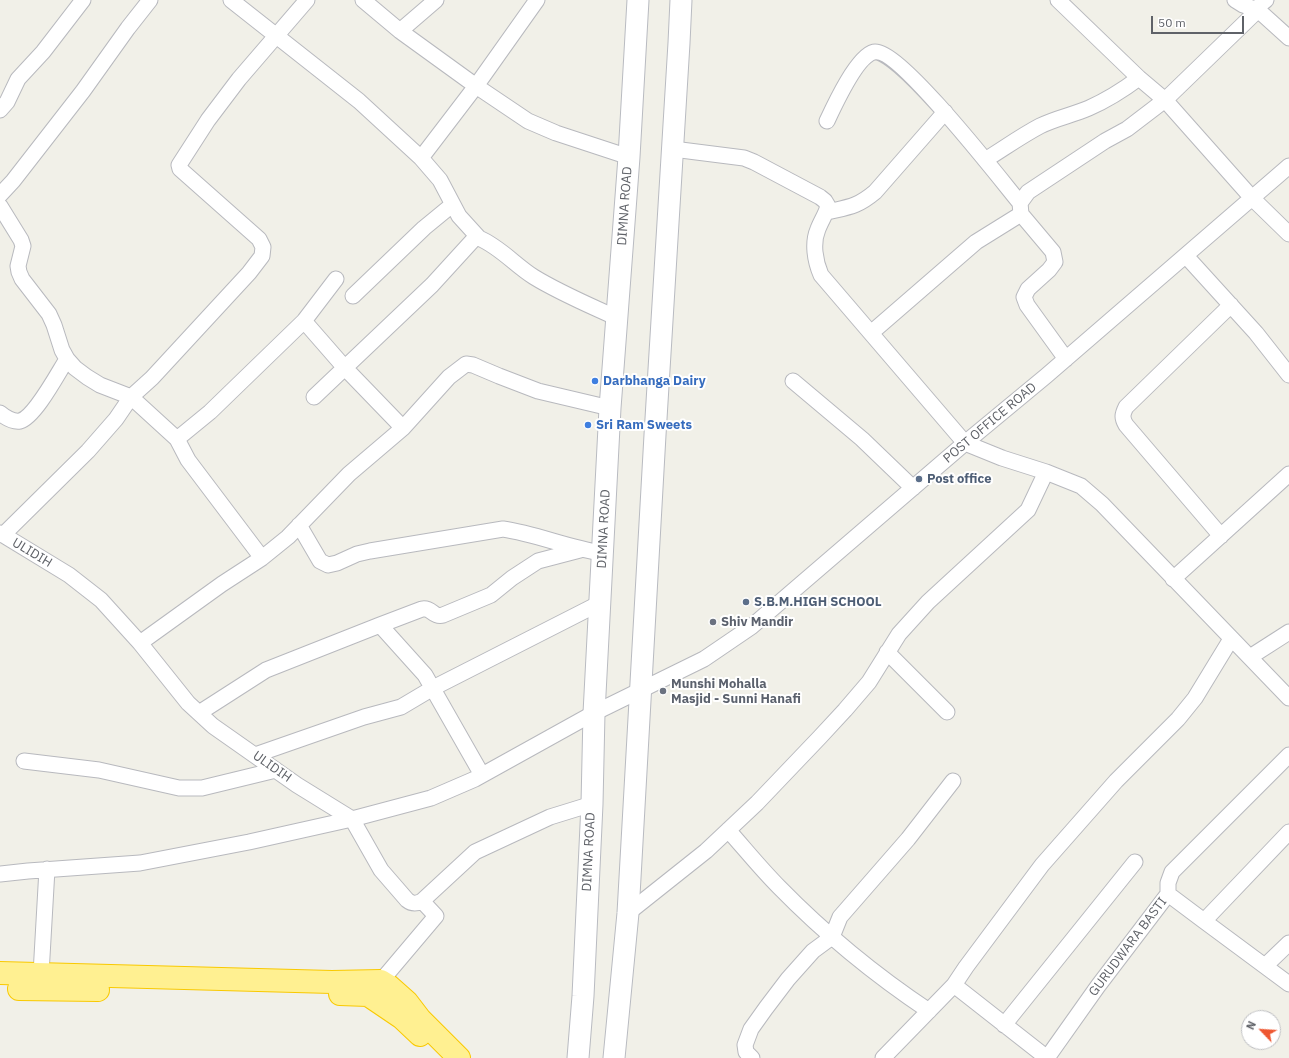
<!DOCTYPE html>
<html>
<head>
<meta charset="utf-8">
<style>
	body { margin:0 }
	#map { position:relative; width:1289px; height:1058px; overflow:hidden; background:#f1f0e8; font-family:"IBM Plex Sans",sans-serif }
	canvas { display:block }
	.north { position:absolute; left:1241px; top:1010px; width:40px; height:40px; box-sizing:border-box; background:#fff; border:1px solid #bfc0c3; border-radius:50%; rotate:295deg; font-size:11px; font-weight:700; line-height:16px; text-align:center; color:#5f6268 }
	.north::after { content:''; display:block; margin:auto; width:14px; height:18px; background:#ee5731; clip-path:polygon(50% 0,100% 100%,50% 72%,0 100%) }
	.scale { position:absolute; left:1151px; top:16px; width:93px; height:18px; box-sizing:border-box; border:2px solid #5f6268; border-top:0; padding-left:5px; font-size:12px; line-height:14px; white-space:nowrap; color:#5f6268; -webkit-text-stroke:3px #fff; paint-order:stroke }
</style>
</head>
<body>
<div id="map">
<canvas width="1289" height="1058"></canvas>
<div class="north">N</div>
<div class="scale">50 m</div>
</div>
<script>
const ctx = document.querySelector('canvas').getContext('2d');
ctx.lineJoin = 'round';
function strokePath(path, color, width, dash) {
  ctx.strokeStyle = color;
  ctx.lineWidth = width;
  ctx.lineCap = dash ? 'butt' : 'round';
  ctx.setLineDash(dash || []);
  ctx.stroke(path);
}
function drawText(font, color, halo, rows, align = 'center') {
  ctx.font = font + ' "IBM Plex Sans",sans-serif';
  ctx.lineWidth = 4;
  ctx.setLineDash([]);
  ctx.textBaseline = 'middle';
  ctx.strokeStyle = halo;
  ctx.fillStyle = color;
  for (const [text, x, y, turn = 0] of rows) {
    ctx.save();
    ctx.translate(x, y);
    ctx.rotate((+turn || 0) * Math.PI / 180);
    ctx.textAlign = isNaN(turn) ? turn : align;
    if (halo) ctx.strokeText(text, 0, 0);
    ctx.fillText(text, 0, 0);
    ctx.restore();
  }
}
const street = new Path2D(`
	M231,0L359,101L421,158L440,180L459,216L479,238
	M363,0L400,31L476,86L528,121L556,133L629,157
	M1058,0L1139,78L1165,100L1127,129L1105,141L1028,192L1020,203L1021,214L1053,252L1055,262L1049,270L1028,289L1024,297L1027,305L1066,359
	M1235,0L1243,5L1258,10L1261,4L1266,0
	M400,31L436,0
	M1289,38L1258,10L1165,100L1252,198L1289,234
	M0,110L7,102L18,79L43,52L83,0
	M827,121C834,106 857,56 874,52C898,47 1001,180 1020,203
	M673,149L744,158L754,162L820,197L825,201L828,206C826,214 821,221 818,229C812,243 815,261 821,275L965,443L1002,458L1046,472L1081,486L1102,504L1289,698
	M421,158L476,86L537,0
	M985,160C1003,149 1021,136 1040,126C1056,118 1073,115 1089,108C1107,100 1123,90 1139,78
	M0,195L13,181L83,91L128,28L150,0
	M0,206L21,240L23,246L18,266L19,272L22,279L49,314L54,325L62,350L67,359L75,368L87,377L100,385L131,397L177,439L188,460L262,558
	M827,212C849,207 857,207 875,192L945,112
	M1186,256L1256,333L1289,375
	M353,296L424,228L452,205
	M304,321L345,368L403,428
	M871,333L976,242L1021,214
	M793,381L862,439L913,488
	M314,397L432,285L474,239L479,238C500,247 515,265 534,277C560,293 589,305 617,318
	M0,413C6,418 12,422 20,421C35,417 58,373 67,359
	M177,439L210,412L304,321L336,279
	M299,525L320,561L328,565L337,563L357,554L370,551L503,529C537,534 568,548 602,553
	M0,533L69,575L101,600L140,643L188,703L213,726L297,785L352,819L431,798L475,779L594,713L704,659L751,627L965,443L1046,376L1289,166
	M3,535L88,451L116,419L131,397L152,378L249,273L262,256L263,247L259,239L180,169L179,165L208,120L239,79L307,0
	M1221,536L1126,425C1122,418 1122,415 1126,407L1231,305
	M1173,579L1289,474
	M380,625L425,675L482,775
	M140,643L222,584L262,558L288,537L349,474L403,428L449,377L466,364L473,365L499,376L538,391L610,408
	M887,652L947,712
	M1250,657L1289,632
	M199,713L266,670L380,625L422,609C432,607 433,618 443,615L491,595L512,578L538,561L580,550
	M255,755L364,717L401,707L433,688L600,603
	M24,761L99,770L179,788H202L276,770
	M728,830C745,849 761,869 779,887C824,933 875,975 929,1011
	M0,874L28,871L140,863L249,842L352,819L381,870L407,900C412,904 416,904 422,901L475,852L550,817L592,804
	M1168,894V883L1172,872L1289,755
	M628,913L706,851L757,803L820,737L845,710L869,682L899,634L928,602L1028,510L1046,472
	M1204,921L1289,984
	M1265,966L1289,943
	M41,974L47,869
	M954,985L1047,1058
	M376,987L436,916L422,901
	M1004,1025L1135,862
	M752,1058L746,1052L745,1045L751,1029L766,1008L788,979L813,951L832,937L840,917L908,839L953,781
	M883,1058L954,985L966,967L1042,865L1116,781L1178,719L1195,698L1231,639
	M1047,1058L1098,986L1168,894L1204,921L1289,832`);
const secondary = new Path2D(`
	M578,1058L583,996L592,804L594,713L610,408L629,157L638,0
	M614,1058L628,913L655,435L679,43L681,0`);
const highway = new Path2D(`
	M0,973L332,982L381,981L389,986L407,1002L420,1019L459,1058
	M19,989L98,990
	M340,994L368,995L402,1018L420,1035`);
strokePath(street, '#b8b9be', 17);
strokePath(secondary, '#b9bbc1', 23);
strokePath(highway, '#f9c900', 24);
strokePath(street, '#fff', 15);
strokePath(secondary, '#fff', 21);
strokePath(highway, '#fff091', 22);
for (const [x, y, r, color] of [
	[595,381,4,"#3f7fe0"],
	[588,425,4,"#3f7fe0"],
	[919,479,4,"#5c6f8a"],
	[746,602,4,"#5c6f8a"],
	[713,622,4,"#6b7280"],
	[663,691,4,"#6b7280"]
]) {
  const dot = new Path2D();
  dot.arc(x, y, r, 0, 2 * Math.PI);
  ctx.fillStyle = color;
  ctx.fill(dot);
  strokePath(dot, '#fff', 1.5);
}
drawText('13px', '#5f6268', '#fff', [
	["DIMNA ROAD",625,206,-86],
	["POST OFFICE ROAD",990,423,-40],
	["DIMNA ROAD",604,529,-87],
	["ULIDIH",32,553,31],
	["ULIDIH",272,767,35],
	["DIMNA ROAD",589,852,-87],
	["GURUDWARA BASTI",1128,947,-53]
]);
drawText('bold 13px', '#366cbe', '#fff', [
	["Darbhanga Dairy",603,381],
	["Sri Ram Sweets",596,425]
], 'left');
drawText('bold 13px', '#4e5e75', '#fff', [
	["Post office",927,479],
	["S.B.M.HIGH SCHOOL",754,602]
], 'left');
drawText('bold 13px', '#5b616d', '#fff', [
	["Shiv Mandir",721,622],
	["Munshi Mohalla",671,684],
	["Masjid - Sunni Hanafi",671,699]
], 'left');
</script>
</body>
</html>
